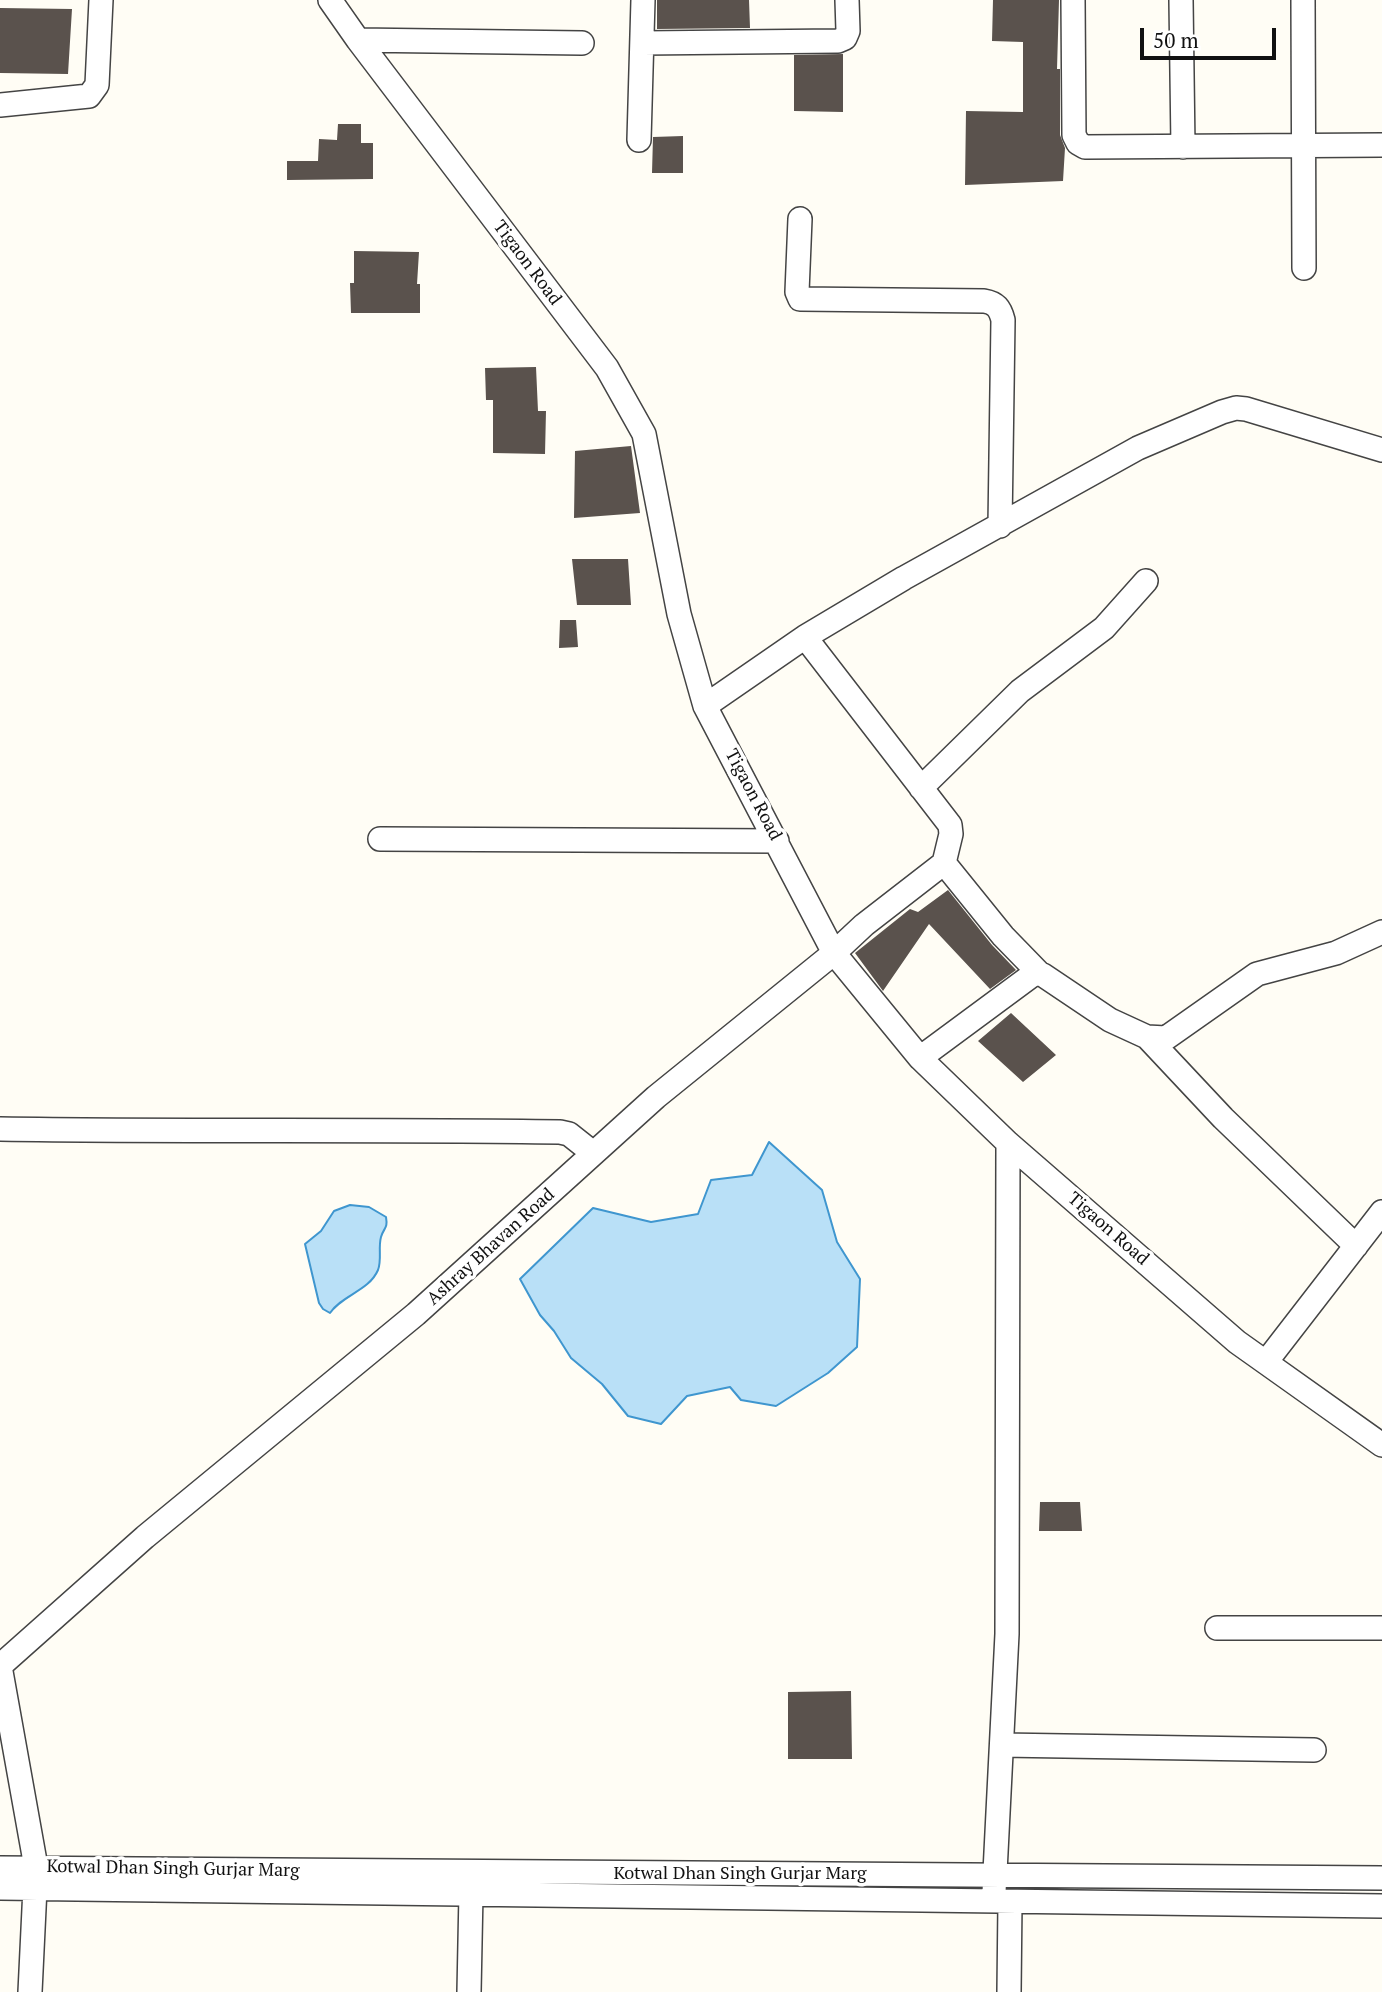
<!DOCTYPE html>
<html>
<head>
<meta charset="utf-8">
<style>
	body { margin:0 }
	#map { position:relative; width:1382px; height:1992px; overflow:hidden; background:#fffdf5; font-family:"PT Serif",serif }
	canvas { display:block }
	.scale { position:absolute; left:1140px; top:28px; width:136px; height:32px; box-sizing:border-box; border:4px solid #111; border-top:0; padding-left:9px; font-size:21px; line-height:24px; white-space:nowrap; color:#111; -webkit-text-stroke:5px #fff; paint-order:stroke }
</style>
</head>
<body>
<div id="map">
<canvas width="1382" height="1992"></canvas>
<div class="scale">50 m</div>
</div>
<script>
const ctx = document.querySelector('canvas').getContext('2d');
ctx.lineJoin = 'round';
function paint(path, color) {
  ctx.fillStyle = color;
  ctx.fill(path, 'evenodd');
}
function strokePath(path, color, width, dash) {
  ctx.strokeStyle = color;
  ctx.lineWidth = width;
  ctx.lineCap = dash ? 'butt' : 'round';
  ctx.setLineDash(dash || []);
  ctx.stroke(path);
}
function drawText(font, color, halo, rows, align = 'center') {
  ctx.font = font + ' "PT Serif",serif';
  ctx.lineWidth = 7;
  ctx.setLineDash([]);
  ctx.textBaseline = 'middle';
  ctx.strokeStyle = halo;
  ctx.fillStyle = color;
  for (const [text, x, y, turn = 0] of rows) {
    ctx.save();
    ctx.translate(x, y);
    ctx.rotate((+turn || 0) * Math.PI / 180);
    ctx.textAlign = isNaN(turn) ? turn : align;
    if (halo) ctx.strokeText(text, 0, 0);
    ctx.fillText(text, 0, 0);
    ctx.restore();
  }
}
const water = new Path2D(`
	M769,1142L822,1190L837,1242L860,1279L857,1347L828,1373L776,1406L741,1400L730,1387L687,1396L661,1424L628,1416L602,1384L571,1358L554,1331L540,1315L520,1279L593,1208L651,1222L698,1214L711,1180L752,1175Z
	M350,1205L369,1207L386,1217C388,1229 384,1227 381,1237C378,1248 382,1259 378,1270C369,1291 342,1295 330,1313L323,1309L319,1303L305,1244L321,1231L334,1211Z`);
paint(water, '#b9e0f7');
strokePath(water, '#3f96cf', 2);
paint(new Path2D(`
	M657,0H749L750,28L657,29Z
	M993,0H1059L1057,69H1060V135L1065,148L1063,181L965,185L966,111L1023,112V42L992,41Z
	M0,8L72,9L68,74L0,73Z
	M843,54V112L794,111V55Z
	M338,124H361V143H373V179L287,180V161H318L319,139L337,140Z
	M683,136V173H652L653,137Z
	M354,251L419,252L417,284H420V313H351L350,283H354Z
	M536,367L538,411H546L545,454L493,453V400H486L485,368Z
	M631,446L640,513L574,518L575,451Z
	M572,559H628L631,605H577Z
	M560,620H576L578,647L559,648Z
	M948,890L992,945L1016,970L990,989L929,924L883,991L855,953L910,909L918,912Z
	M1011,1013L1056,1055L1023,1082L978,1041Z
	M1040,1502H1080L1082,1531H1039Z
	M851,1691L852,1759H788V1692Z`), '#5a524d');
const minor = new Path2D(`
	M330,0L358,40L607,368L644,434L679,614L705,706L834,953L920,1058L1008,1143L1237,1342L1382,1445
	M1073,0L1074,135L1078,143L1085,147L1382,145
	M1181,0L1183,147
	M1303,0L1304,268
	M358,40L582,43
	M643,43L838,41L845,38L848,31L847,0
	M0,105L89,96L97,85L101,0
	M639,140L643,0
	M800,219L797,292L800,299L984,301C996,303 1000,308 1003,320L1000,526
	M705,706L805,637L904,578L1138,448L1222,412L1236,408L1246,409L1382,450
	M921,788L1020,691L1104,628L1146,581
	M380,839L777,841
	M944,863L1003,936L1039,973
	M1147,1037L1223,1118L1356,1246
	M920,1058L1035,973L1043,975L1110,1020L1147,1037L1166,1038L1257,974L1336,953L1382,932
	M0,1129C187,1132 374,1129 560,1132L569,1134L593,1153
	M1266,1362L1382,1212
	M1217,1628H1382
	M1002,1745L1314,1750
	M0,1868L1382,1878
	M0,1888L1382,1906
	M994,1892L1007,1634L1008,1143
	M30,1992L36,1867L0,1666L145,1537L416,1314L656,1097L834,953L864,925L944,863L951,834L950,825L805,637
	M469,1992L471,1893
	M1009,1992L1010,1902`);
strokePath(minor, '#444', 26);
strokePath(minor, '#fff', 23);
drawText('18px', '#111', '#fff', [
	["Tigaon Road",527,263,53],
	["Tigaon Road",753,795,62],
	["Tigaon Road",1108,1229,41],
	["Ashray Bhavan Road",491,1247,-42],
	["Kotwal Dhan Singh Gurjar Marg",173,1869,1],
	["Kotwal Dhan Singh Gurjar Marg",740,1874]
]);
</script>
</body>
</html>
